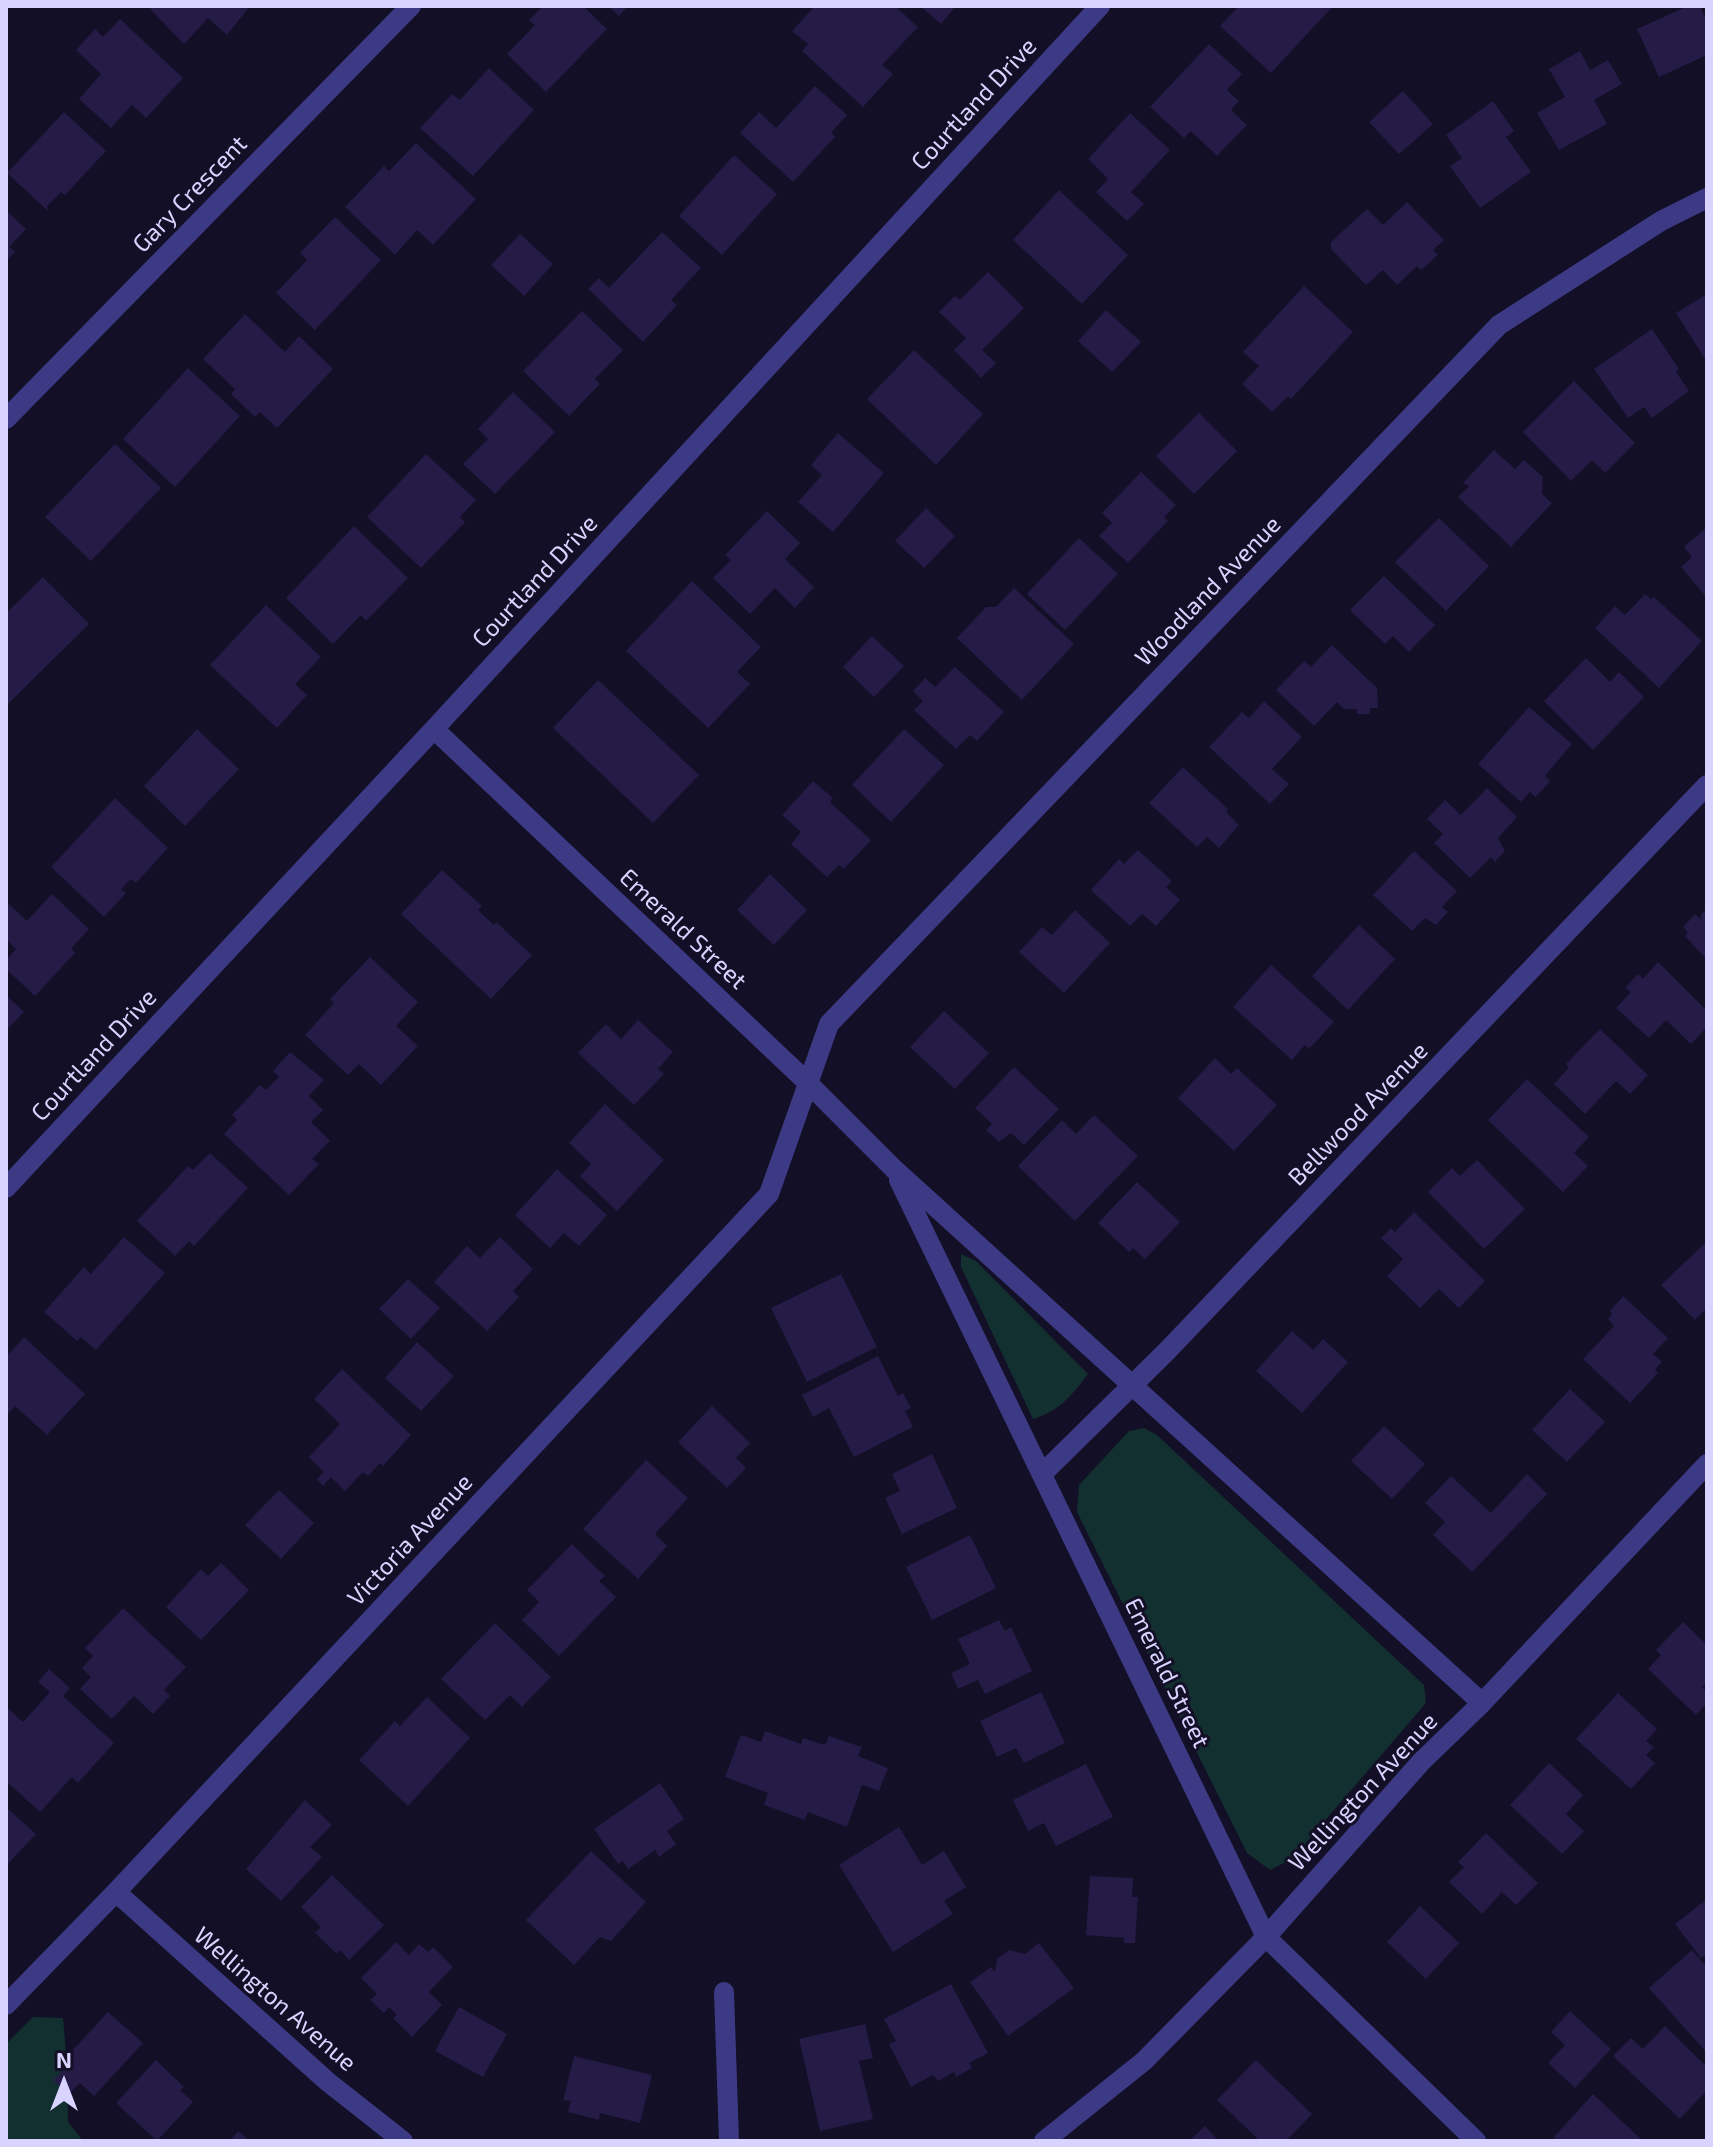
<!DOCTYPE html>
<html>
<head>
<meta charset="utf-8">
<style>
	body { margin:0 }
	#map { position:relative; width:1713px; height:2147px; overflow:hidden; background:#130f26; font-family:"Exo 2",sans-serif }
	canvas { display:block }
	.frame { position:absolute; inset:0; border:8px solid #d9d4ff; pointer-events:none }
	.north { position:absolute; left:24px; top:2043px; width:80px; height:80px; -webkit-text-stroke:6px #130f26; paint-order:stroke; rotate:0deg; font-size:22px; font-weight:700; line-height:32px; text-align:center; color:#d9d4ff }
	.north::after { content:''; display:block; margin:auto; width:28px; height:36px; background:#d9d4ff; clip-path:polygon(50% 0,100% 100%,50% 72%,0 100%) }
</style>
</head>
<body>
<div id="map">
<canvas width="1713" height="2147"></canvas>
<div class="frame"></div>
<div class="north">N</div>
</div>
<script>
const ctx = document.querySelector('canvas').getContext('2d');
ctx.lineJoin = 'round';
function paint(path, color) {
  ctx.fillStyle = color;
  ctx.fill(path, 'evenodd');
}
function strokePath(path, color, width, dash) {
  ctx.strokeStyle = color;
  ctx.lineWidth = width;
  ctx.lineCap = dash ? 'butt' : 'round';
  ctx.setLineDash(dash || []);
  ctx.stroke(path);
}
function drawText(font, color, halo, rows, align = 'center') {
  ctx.font = font + ' "Exo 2",sans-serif';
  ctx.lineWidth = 6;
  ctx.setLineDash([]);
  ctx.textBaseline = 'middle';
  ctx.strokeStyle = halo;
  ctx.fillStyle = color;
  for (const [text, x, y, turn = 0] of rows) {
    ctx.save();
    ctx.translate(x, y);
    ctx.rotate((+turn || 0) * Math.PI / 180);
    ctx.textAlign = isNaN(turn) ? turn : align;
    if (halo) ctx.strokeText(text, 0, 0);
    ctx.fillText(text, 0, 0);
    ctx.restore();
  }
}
paint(new Path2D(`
	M961,1254L976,1261L1088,1374C1070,1397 1061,1410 1033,1419L961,1267Z
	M1144,1428L1157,1435L1424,1685L1426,1703L1292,1859L1270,1870L1247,1853L1077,1512L1079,1485L1129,1431Z
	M33,2017L63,2018L67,2064L68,2122L83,2141H6V2044Z`), '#12302f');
paint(new Path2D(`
	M153,6H250L227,35L208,18L184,44L150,9Z
	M543,6H583L607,29L546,92L507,54L535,25L529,20Z
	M608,6H628L619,16Z
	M815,6H895L918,27L882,65L893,74L863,107L802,51L808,44L792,31Z
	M920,6H956L941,24Z
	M1239,6H1333L1271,73L1220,26Z
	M1688,6H1700L1707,22V55L1659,77L1637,29Z
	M120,19L183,78L146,118L132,105L111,128L79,99L101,74L76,50L95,29L103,37Z
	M1209,44L1242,74L1227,90L1239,101L1231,110L1247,125L1217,156L1191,131L1184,138L1150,107Z
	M1580,51L1590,70L1608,60L1622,84L1594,100L1607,124L1559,150L1537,113L1565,97L1549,69Z
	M489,68L534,110L473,176L420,128L452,94L460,100Z
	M815,86L847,115L831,133L835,137L793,182L740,133L759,112L776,128Z
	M1403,91L1433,124L1399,154L1369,122Z
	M1493,101L1514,131L1506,137L1531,172L1480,208L1450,166L1462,158L1446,135Z
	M64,112L106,151L65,195L61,192L47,206L48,211L7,173Z
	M1130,113L1170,150L1131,192L1144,204L1127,221L1096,192L1108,179L1088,159Z
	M416,143L476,199L433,245L417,230L395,255L345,207L384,166L389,171Z
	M734,155L777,194L722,255L679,216Z
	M1059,190L1128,255L1082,304L1013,240Z
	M1407,202L1444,240L1433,250L1438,255L1421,270L1417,266L1397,285L1383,270L1366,285L1331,249V242L1367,209L1383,225Z
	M6,210L26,229L9,247L15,252L6,261Z
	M335,217L381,260L315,330L276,293L307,260L300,253Z
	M662,232L701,268L671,300L677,305L643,342L588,289L599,278L609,288Z
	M520,234L553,264L524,296L491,265Z
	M988,272L1024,308L982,350L996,363L981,378L954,350L966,338L939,312L955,296L960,300Z
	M1304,286L1353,332L1291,399L1288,396L1272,412L1242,384L1259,366L1243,352Z
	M1707,294V358L1705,359L1676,313Z
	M1106,310L1141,342L1112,372L1078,341Z
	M582,311L623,350L595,379L600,384L569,416L523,371Z
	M245,314L285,352L299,336L333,369L277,428L260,412L255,417L231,394L235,389L203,359Z
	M1652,329L1679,369L1676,372L1689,391L1652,418L1644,407L1628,418L1594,369Z
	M914,350L983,414L936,465L867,399Z
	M188,368L240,416L175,487L123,439Z
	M1574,381L1635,443L1605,473L1592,460L1571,481L1523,432Z
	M513,392L555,432L495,494L463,464L488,439L478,429Z
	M1199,413L1237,451L1194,494L1156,456Z
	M838,433L884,473L833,532L798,502L822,475L811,465Z
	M115,444L161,488L91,561L45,517Z
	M1494,450L1515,469L1524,460L1543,477L1542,494L1552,503L1511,547L1458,497L1469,486L1463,483Z
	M426,454L476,500L460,517L465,522L421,568L367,517Z
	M1141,472L1176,505L1164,517L1168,521L1128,563L1099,536L1112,523L1102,513Z
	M926,508L955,536L924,568L895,541Z
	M767,511L800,543L785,559L814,587L795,608L775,588L750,614L713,578L731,560L725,555Z
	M1439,518L1489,566L1446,611L1395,562Z
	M354,526L408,578L366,621L361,615L333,644L286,598Z
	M1707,527V598L1681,567L1692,557L1684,547Z
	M1079,538L1118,574L1065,630L1027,594Z
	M1384,576L1435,625L1409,652L1393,636L1385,644L1350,610Z
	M43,577L89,624L6,706V613Z
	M692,581L761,647L737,672L750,684L708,728L626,651Z
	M1014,588L1074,644L1022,700L957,638L986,607H996Z
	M1645,594L1651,599L1654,597L1702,641L1659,688L1595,628L1615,606L1625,615Z
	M266,605L321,657L295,684L307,695L277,728L210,665Z
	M872,636L904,666L874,697L843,667Z
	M1332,645L1377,688L1378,708H1370V714H1357V709H1344L1337,702L1314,726L1276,690L1304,661L1311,667Z
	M1586,658L1610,682L1619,672L1644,697L1593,750L1544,701Z
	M955,667L1004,712L977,741L970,735L956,749L914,710L923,701L913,691L925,678L935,687Z
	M598,680L699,775L653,823L553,728Z
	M1264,701L1302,737L1272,769L1289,784L1270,804L1209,747L1242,712L1249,718Z
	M1529,707L1572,744L1545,776L1550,781L1536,797L1530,792L1521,802L1478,764Z
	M197,729L239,769L185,826L144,786Z
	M904,729L944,765L891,822L852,785Z
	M1183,767L1228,809L1226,812L1239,825L1219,848L1207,837L1197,847L1149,803Z
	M813,781L833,798L830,802L871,840L844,869L839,865L827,877L791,844L801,832L782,815Z
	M1487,788L1517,817L1498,838L1505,851L1495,862L1491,857L1470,878L1434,843L1443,834L1427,819L1445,800L1461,815Z
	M115,798L168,848L136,883L131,879L121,889L126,893L104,917L51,867Z
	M1138,850L1172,881L1166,887L1180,900L1156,926L1142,914L1130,926L1091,890L1119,859L1124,864Z
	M1414,851L1457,891L1442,907L1448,912L1436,925L1425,918L1412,931L1373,895Z
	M442,870L482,906L478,910L494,925L496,922L532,955L491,999L401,914Z
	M770,874L807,910L774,945L737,910Z
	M52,894L89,929L71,949L75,953L35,996L6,969V960L16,949L6,939V908L9,904L27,921Z
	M1707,909V960L1685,936L1688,933L1683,927L1695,914L1701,919V914Z
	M1075,910L1110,943L1064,993L1019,952L1042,927L1052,935Z
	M1359,925L1395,959L1348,1010L1312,976Z
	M370,957L418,1002L396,1026L418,1046L381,1085L359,1064L348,1075L305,1035L334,1003L330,999Z
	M1658,962L1707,1011V1027L1691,1044L1666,1020L1649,1038L1616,1008L1631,992L1625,988L1638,974L1643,979Z
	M1271,965L1334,1022L1309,1049L1305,1045L1292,1060L1233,1007Z
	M6,995L24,1012L6,1031Z
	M944,1011L989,1053L955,1089L910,1047Z
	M638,1020L673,1052L658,1069L664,1074L634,1105L578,1053L606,1024L621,1039Z
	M1600,1029L1648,1075L1630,1094L1616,1081L1585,1114L1554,1084L1569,1067L1566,1064Z
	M290,1052L324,1080L309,1096L323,1110L311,1122L330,1141L312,1159L319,1164L289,1195L224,1134L237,1120L232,1115L260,1085L266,1090L279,1077L273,1071Z
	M1215,1058L1231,1074L1237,1068L1277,1105L1234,1151L1178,1098Z
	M1014,1067L1059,1109L1024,1145L1011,1133L999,1142L986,1130L992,1124L975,1108Z
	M1527,1079L1589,1137L1574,1153L1588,1166L1563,1192L1488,1120Z
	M605,1104L664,1160L617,1211L580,1176L591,1164L569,1143Z
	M1094,1115L1138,1156L1075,1221L1018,1166L1062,1120L1076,1134Z
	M210,1153L248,1188L194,1246L189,1241L175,1256L137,1221L188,1166L193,1170Z
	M1477,1160L1525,1209L1484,1249L1428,1192L1452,1168L1460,1176Z
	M557,1169L607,1215L579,1246L564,1233L550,1248L515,1215Z
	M1137,1182L1180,1222L1145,1259L1133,1248L1129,1252L1098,1223Z
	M1414,1212L1485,1281L1459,1308L1439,1289L1420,1308L1387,1276L1403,1259L1381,1238L1391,1228L1395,1232Z
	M124,1237L165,1273L96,1350L81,1337L77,1341L44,1312L84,1267L91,1274Z
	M500,1237L533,1269L513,1291L519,1297L487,1331L434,1282L467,1246L480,1258Z
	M1704,1244L1707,1247V1308L1695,1320L1661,1285Z
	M841,1274L877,1347L807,1382L771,1308Z
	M408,1279L440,1308L411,1339L379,1309Z
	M1623,1296L1668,1338L1653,1354L1662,1362L1655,1369L1658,1373L1630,1403L1583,1359L1614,1326L1608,1319L1612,1314L1610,1311Z
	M1292,1331L1313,1350L1323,1339L1348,1362L1302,1413L1256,1371Z
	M24,1337L85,1394L47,1435L15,1406L6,1416V1357Z
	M417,1342L454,1376L421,1411L385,1378Z
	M878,1356L898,1396L903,1393L911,1408L905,1411L913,1427L854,1457L829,1408L813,1417L802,1395Z
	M342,1369L411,1435L383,1466L380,1463L368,1476L363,1472L345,1491L331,1477L323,1486L317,1479L324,1472L309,1457L340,1424L314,1399Z
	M1570,1389L1605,1422L1567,1462L1532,1430Z
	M712,1406L750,1443L736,1458L746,1468L727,1488L678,1442Z
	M1384,1426L1425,1464L1392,1499L1351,1461Z
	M932,1454L957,1508L902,1534L885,1498L900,1491L892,1474Z
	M646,1460L688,1498L655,1534L667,1546L638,1579L583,1529Z
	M1527,1474L1547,1494L1472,1572L1433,1535L1445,1522L1425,1503L1451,1476L1491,1513Z
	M279,1490L314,1523L281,1559L245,1525Z
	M970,1535L996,1588L932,1620L906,1567Z
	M572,1544L605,1576L599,1581L616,1597L559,1656L522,1620L539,1602L527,1590Z
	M221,1563L249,1590L201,1640L166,1607L201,1569L208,1576Z
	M123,1608L186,1667L164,1690L170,1696L153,1714L134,1696L112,1719L80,1689L91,1677L82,1668L93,1656L85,1648Z
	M999,1620L1005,1631L1011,1627L1032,1671L985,1694L978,1680L958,1689L951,1673L970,1664L958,1639Z
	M1683,1622L1707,1645V1682L1702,1687L1707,1692V1703L1696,1715L1648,1669L1661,1655L1656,1650Z
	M495,1623L551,1677L522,1707L510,1695L485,1720L441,1679Z
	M49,1669L70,1688L63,1696L114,1743L78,1783L72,1777L40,1812L6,1781V1707L23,1722L50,1692L38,1682Z
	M1041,1692L1065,1743L1024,1763L1016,1748L997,1757L980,1721Z
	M1618,1693L1657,1729L1646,1741L1654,1747L1646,1755L1655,1763L1631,1789L1576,1739Z
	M427,1697L470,1738L408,1806L359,1760L395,1721L400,1726Z
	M765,1731L801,1744L803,1738L825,1745L829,1736L862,1747L858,1756L888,1768L879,1791L862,1785L847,1827L808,1812L805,1820L764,1805L768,1793L725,1777L741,1735L761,1742Z
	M1549,1763L1583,1795L1566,1814L1584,1831L1562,1854L1510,1805Z
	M1086,1764L1113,1817L1056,1846L1044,1823L1028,1831L1013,1800Z
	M660,1783L684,1819L667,1831L676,1844L659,1857L655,1850L628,1869L623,1861L618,1864L594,1829Z
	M305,1800L332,1825L310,1847L322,1857L281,1901L246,1869Z
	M6,1807L36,1834L6,1866Z
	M899,1827L922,1865L944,1851L966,1887L944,1901L953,1914L893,1952L839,1865Z
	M1486,1833L1538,1883L1516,1905L1502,1892L1482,1914L1449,1882L1464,1867L1458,1862Z
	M591,1851L646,1902L611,1941L600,1937L574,1965L526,1920Z
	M332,1875L384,1925L349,1960L340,1950L337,1954L315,1933L321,1927L301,1907Z
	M1090,1876L1133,1878L1132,1897H1138L1135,1943H1124V1938L1086,1935Z
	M1707,1899V1954L1701,1958L1675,1924Z
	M1420,1906L1459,1943L1426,1979L1387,1942Z
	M396,1942L409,1955L419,1944L428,1952L433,1947L453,1967L429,1992L442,2005L412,2037L393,2018L397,2015L389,2007L384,2013L370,2000L377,1994L361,1978Z
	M1039,1943L1074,1988L1008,2036L970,1982L991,1967L995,1972L997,1959L1009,1950L1025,1954Z
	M1692,1950L1704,1964L1707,1962V2053L1649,1988Z
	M951,1984L988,2053L969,2063L972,2068L956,2077L954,2072L938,2081L933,2075L911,2087L889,2044L896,2041L884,2019Z
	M459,2007L507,2034L483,2077L435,2051Z
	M1570,2011L1611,2049L1575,2088L1548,2063L1565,2045L1551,2032Z
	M108,2012L143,2043L94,2096L80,2083L69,2094L53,2080L65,2068L60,2064Z
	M865,2024L873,2058L859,2061L873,2119L820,2131L799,2039Z
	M1665,2026L1707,2067V2090L1680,2119L1613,2056L1631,2038L1643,2049Z
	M574,2056L652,2075L640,2123L600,2113L599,2120L568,2112L571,2101L563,2100Z
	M156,2060L184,2087L180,2090L193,2102L157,2141L116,2103Z
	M1256,2060L1312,2114L1286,2141H1260L1217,2100Z
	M1593,2094L1643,2141H1558L1554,2137Z
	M1205,2126L1219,2141H1189Z
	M238,2131L250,2141H230Z`), '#241b47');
strokePath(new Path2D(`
	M6,419L411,6
	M434,729L808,1083L894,1169L1482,1703
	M899,1180L1266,1937L1476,2141
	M6,1188L434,729L1100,6
	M1042,1474L1166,1352L1707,785
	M116,1892L328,2082L403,2141
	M724,1992L729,2141
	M6,2005L116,1892L769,1194L829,1024L1499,325L1661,221L1707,198
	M1044,2141L1144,2061L1266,1937L1421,1762L1482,1703L1707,1464`), '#3d3a85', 20);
drawText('24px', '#d9d4ff', '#130f26', [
	["Courtland Drive",974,104,-47],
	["Gary Crescent",190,194,-46],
	["Courtland Drive",535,581,-47],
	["Woodland Avenue",1208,591,-46],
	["Emerald Street",683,929,43],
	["Courtland Drive",94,1055,-47],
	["Bellwood Avenue",1358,1114,-46],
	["Victoria Avenue",410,1540,-47],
	["Emerald Street",1167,1673,64],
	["Wellington Avenue",1363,1792,-47],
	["Wellington Avenue",275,1999,41]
]);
</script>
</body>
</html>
